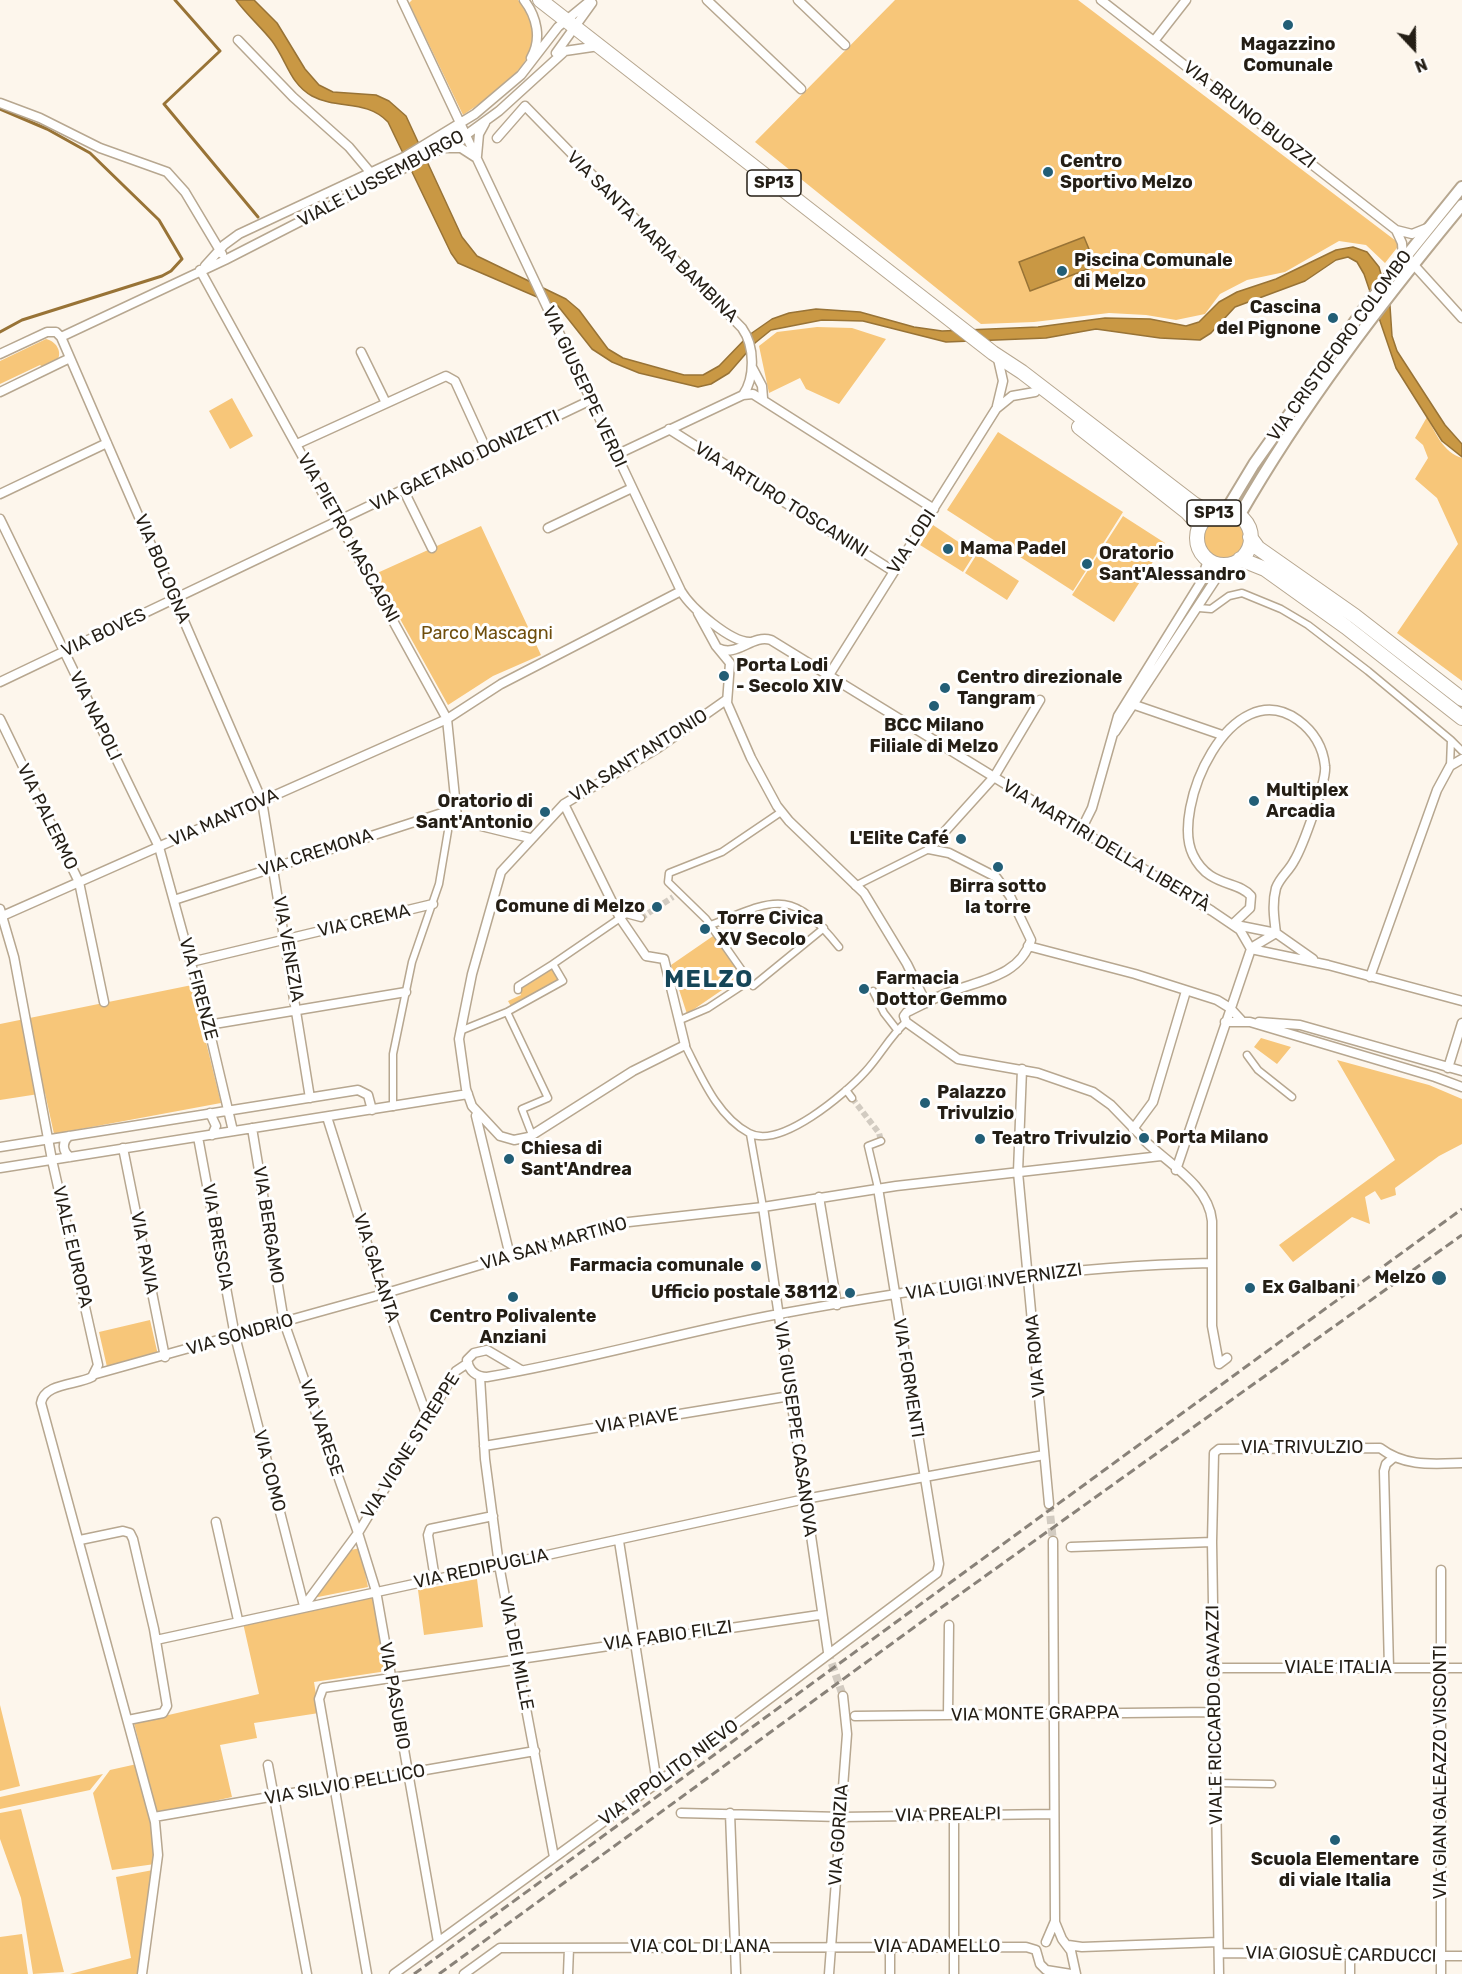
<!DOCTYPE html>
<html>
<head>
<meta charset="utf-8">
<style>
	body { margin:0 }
	#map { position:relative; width:1462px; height:1974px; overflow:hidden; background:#fdf6ec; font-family:Rubik,sans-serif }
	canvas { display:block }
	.north { position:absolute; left:1384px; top:18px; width:60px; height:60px; -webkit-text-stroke:4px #fff; paint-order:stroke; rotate:158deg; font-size:16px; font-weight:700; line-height:24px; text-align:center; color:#241e15 }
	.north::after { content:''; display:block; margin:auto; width:21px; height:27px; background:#241e15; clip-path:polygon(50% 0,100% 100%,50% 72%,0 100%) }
</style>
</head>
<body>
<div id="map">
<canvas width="1462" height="1974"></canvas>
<div class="north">N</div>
</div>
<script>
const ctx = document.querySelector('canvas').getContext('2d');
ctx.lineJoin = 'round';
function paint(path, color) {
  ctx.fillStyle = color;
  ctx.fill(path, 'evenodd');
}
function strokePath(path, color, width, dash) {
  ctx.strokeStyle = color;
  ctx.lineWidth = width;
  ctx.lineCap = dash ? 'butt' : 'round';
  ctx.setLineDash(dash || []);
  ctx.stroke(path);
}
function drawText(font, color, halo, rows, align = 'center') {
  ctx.font = font + ' Rubik,sans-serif';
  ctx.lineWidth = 6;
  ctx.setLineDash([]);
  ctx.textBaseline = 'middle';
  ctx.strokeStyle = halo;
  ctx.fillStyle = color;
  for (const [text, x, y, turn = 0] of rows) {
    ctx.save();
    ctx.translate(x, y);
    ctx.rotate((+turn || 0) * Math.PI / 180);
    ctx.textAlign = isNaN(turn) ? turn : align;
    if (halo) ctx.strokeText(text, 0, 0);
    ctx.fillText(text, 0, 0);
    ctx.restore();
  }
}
paint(new Path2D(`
	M412,0H518C565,47 499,91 463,115L409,3Z
	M895,0H1078L1400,244L1385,263L1366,245L1339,241L1285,272L1247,280L1220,294L1205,314L1176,320L1146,315L1109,313L1034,322L981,324L755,142Z
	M817,327L852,328L886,339L839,404L806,389L800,378L769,393L759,346L777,332Z
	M46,339C56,341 63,352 57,361L44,368L40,365L0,384V361Z
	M232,398L253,436L230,449L209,411Z
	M1427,417C1436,434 1443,452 1462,458V681L1397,633L1458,544L1437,498L1415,479L1428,458L1423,445L1415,438Z
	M998,432L1123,512L1073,591L947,510Z
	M1123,516L1165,543L1114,622L1072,595Z
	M1200 539a23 23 0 1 1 46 0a23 23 0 1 1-46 0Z
	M933,525L975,553L963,572L920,545Z
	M481,526L541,655L493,676L448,705L375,574Z
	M977,554L1019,581L1007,600L965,573Z
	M716,934L744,975L687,1014L671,965Z
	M553,961L565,981L513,1010L508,1001L521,995L516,984Z
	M192,985L221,1103L54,1134L45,1093L0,1100V1024Z
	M1261,1038L1291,1047L1277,1064L1254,1047Z
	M1337,1060L1429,1085L1462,1099V1144L1439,1156L1395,1188L1396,1195L1381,1200L1375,1191L1365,1197L1370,1224L1352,1217L1293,1262L1279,1245L1395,1160Z
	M150,1320L158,1355L107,1367L99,1332Z
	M360,1548L368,1587L313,1598L351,1550Z
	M477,1579L483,1627L424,1635L418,1590Z
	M373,1597L387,1671L314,1682L319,1713L254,1723L257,1738L220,1745L232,1797L157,1814L134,1723L259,1694L243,1623Z
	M0,1705L20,1786L0,1791Z
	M137,1764L151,1816L155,1864L112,1870L93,1793L110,1770Z
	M103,1774L90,1790L0,1809V1797Z
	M21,1809L64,1972L33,1974L21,1898L0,1839V1813Z
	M153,1870L139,1974H70L131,1958L116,1877Z
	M22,1934L28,1974H0V1937Z`), '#f7c679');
const water = new Path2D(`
	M236,0H254L277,23L305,69L319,85L333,92L376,95L389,101L406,116L462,237L477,256L566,299L579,310L608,349L623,358L684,375H703L719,366L749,335L772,319L789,313L816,309L860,312L914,327L942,331L1038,327L1105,318L1150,319L1186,326L1199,322L1219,302L1237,292L1276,279L1336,250L1353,247L1367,252L1379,267L1390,306L1392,336L1397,351L1445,425L1462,444V457L1442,441L1396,368L1364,274L1357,262L1348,257L1336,260L1305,281L1235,307L1211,333L1200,340L1160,338L1096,329L1046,338L946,342L863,321L822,320L771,330L755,343L729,373L711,384L698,387L639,373L612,362L592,349L558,306L458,263L451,253L388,122C366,99 338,110 312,96C290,84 287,61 272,41C261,27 247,15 236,0Z
	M1084,237L1096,266L1030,291L1019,262Z`);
paint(water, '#c99844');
strokePath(water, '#987336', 1.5);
strokePath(new Path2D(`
	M175,0L220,51L164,104L258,217
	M0,109L47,129L90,153L159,220L182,259L171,271L162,276L22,320L0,332`), '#987336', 3);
strokePath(new Path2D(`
	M641,918L673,897
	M852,1098L879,1133L881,1141`), '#d2cbc1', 6, [6, 3]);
strokePath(new Path2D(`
	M1049,1504L1053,1541
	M828,1652L843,1696`), '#d2cbc1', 8, [8, 4]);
const pedestrian = new Path2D(`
	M1199,608L1211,609L1229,596L1242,593L1281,609L1308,625L1368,671L1451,740
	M1450,766L1451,740L1462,751
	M781,812L722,852L669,873L668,882L706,919L753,986L824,928
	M855,886L929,849
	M711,925C775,899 791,887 839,947
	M518,990V986L553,964
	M873,991L884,1013L898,1031
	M507,1012L548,1098L522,1109L532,1135
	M680,1020L708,1008L749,981
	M460,1031L507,1012L563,981L553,964L626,914L641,918
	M685,1045C701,1076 717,1116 749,1133C780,1150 846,1093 865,1072C880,1056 890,1036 906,1022
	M1247,1055L1258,1070L1292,1097
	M846,1090L852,1098
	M393,1107V1054L412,962L439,884L451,813
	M750,1134L763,1207
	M878,1188L868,1146L881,1141
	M1216,1783L1272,1784`);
const minor = new Path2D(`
	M402,0L681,591C691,608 731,643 751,642
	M524,0C537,17 542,39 531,58
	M707,0L801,89
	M798,0L845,45
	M1101,0L1396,230L1412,234L1427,228
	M238,40L293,97L349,147L370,172
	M1154,41L1186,0
	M556,53L592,3
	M0,103L40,118L100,148L167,172L185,192L222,254
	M497,138L525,106L742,328C755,346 755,378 743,395
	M445,148H461L475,157
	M477,156L479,134L485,123
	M1396,230L1402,243L1403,259
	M1413,264L1462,318
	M205,266L224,245L239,234L406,156L475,114L521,75L558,27L591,0
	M200,270L447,719L457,817
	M61,337L225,260L424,158L466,135L499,111L565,51L599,46
	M361,352L386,403
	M0,354L47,332H56L61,337L262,801L310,1098
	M752,367L762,386L763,398
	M0,392L70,358
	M997,406L1003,381L998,359
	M669,429L893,571
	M297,444L446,376L455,381L487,451
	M616,455L743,395L753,394L934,509
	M404,491L432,548
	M0,494L107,443
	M0,519L159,847L208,1025L233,1131
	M548,528L632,488
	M698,613L716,646L730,663L727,703L751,758L777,806L789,821L864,893L907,964L926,1003
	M718,648C737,658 752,634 771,640L1212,911L1240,930L1251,949L1176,1170
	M829,675L996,409L1012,396L1035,392
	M0,682L591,400
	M1129,703L1222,735
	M0,719L79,882L104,1002
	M1115,732L1225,565
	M564,804L620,918L646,956L664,959L685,1045L633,1071L529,1137L514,1140L500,1136L472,1106L466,1089L459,1039L472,974L501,872L564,804L658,748L726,700
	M1081,830L1092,808L1118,716L1201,582L1208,560
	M929,849L949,853L996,877L1010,896L1031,940C1020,976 981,980 950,992C936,997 922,1005 907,1012L904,1016L906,1022L958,1059L1038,1073L1093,1092L1111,1105L1142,1137
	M929,849L994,777L1040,700
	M174,900L442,813H451L469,823L530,838
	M0,909L14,957L52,1160L98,1365L92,1377C77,1385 44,1383 41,1403L155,1822L158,1855L142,1974
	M0,917L447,719L501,684L681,591
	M1233,924L1250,908L1251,896C1238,880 1209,888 1193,855C1170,809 1231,672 1298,720C1313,731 1323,747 1325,766C1327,781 1302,848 1294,861C1289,871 1280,877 1276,888C1272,903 1274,918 1276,933
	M1236,925L1276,933L1313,959
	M1028,946L1135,974L1217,1000L1230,1008L1241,1020
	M1251,948L1276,933
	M1251,949L1328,965L1462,1001
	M191,962L433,904
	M1370,977L1437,790L1450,766L1462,759
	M1225,1022H1250L1435,1077L1462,1087
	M1259,1022L1300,1025L1462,1071
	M208,1025L406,992
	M1448,1068L1462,1023
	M1022,1069L1018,1172L1049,1504
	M210,1113L216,1126L212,1135
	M476,1116L510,1256
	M327,1117L383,1294L428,1419
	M252,1128L284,1322L358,1533L376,1591L438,1942
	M1133,1129L1153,1102L1186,991
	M69,1136C62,1142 62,1151 70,1157
	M198,1137L235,1336L304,1606
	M1145,1141C1169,1164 1209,1186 1212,1221V1326L1219,1364L1227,1358
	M0,1147L358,1090L368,1095L372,1110
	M123,1148L165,1357
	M0,1168L468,1094
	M819,1197L837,1305
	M763,1207L828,1652
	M521,1370L487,1350L474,1353L467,1360C469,1371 476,1377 487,1377C585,1361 681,1332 779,1314C921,1288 1066,1266 1211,1263
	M96,1374L383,1294L510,1256L551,1246L611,1224L763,1207L896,1186L1161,1156
	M480,1377L485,1459L499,1565L554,1857
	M484,1446L790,1396
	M216,1522L238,1620
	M80,1540L123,1531L130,1533L133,1539L154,1629L167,1706L163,1713L128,1720
	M619,1541L657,1783
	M1071,1547L1212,1542
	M435,1579L428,1535L430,1529L493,1516
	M304,1606L358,1533L456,1371L468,1363
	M156,1640L805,1499L1044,1455
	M1214,1668H1462
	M1389,1668L1384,1471L1386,1464L1393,1458
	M948,1715L949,1625
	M855,1716L1215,1712
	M268,1765L307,1974
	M681,1813L841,1817L1054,1814
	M730,1813L736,1974
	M154,1817L535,1751
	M1055,1922L1062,1939L1071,1951L1076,1974
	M1046,1942L1055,1921L1053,1541
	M1068,1945L1082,1947L1218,1942
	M890,1947V1974
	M1219,1953L1462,1956
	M367,1974L319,1699L323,1688L819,1615
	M394,1974L657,1783L937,1573L939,1564L878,1188
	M464,1974L500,1948L1026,1947L1036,1950L1040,1964L1046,1970L1071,1974
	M568,1974L569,1948
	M829,1974L847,1734L843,1696
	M954,1974V1814
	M1219,1974L1212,1542L1214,1453L1219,1449L1380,1448C1405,1467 1432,1464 1462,1463
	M1350,1974V1956
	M1441,1974V1570`);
const tertiary = new Path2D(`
	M1225,512L1254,464L1366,306L1462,187
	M1239,516C1302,406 1381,303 1462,205`);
const primary = new Path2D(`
	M540,0L993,353L1022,372L1194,504L1212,514
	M1079,427L1187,512L1200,526
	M1197 538a27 27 0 1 1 54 0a27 27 0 1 1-54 0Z
	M1250,537L1258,548L1355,616L1462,699
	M1240,559L1265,569L1346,627L1462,718`);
strokePath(pedestrian, '#b7a790', 9);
strokePath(minor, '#b7a790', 11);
strokePath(tertiary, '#b7a790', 14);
strokePath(primary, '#b7a790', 16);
strokePath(pedestrian, '#fff', 6);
strokePath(minor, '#fff', 8);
strokePath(tertiary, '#fff', 10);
strokePath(primary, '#fff', 14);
strokePath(new Path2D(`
	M414,1974L1462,1209
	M439,1974L942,1607L1462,1235`), '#898279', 3, [9, 4.5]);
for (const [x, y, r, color] of [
	[1288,25,6,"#225e76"],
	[1048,172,6,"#225e76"],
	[1062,271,6,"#225e76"],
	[1333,318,6,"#225e76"],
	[948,549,6,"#225e76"],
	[1087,564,6,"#225e76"],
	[724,676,6,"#225e76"],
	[945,688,6,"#225e76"],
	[934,706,6,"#225e76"],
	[1254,801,6,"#225e76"],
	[545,812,6,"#225e76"],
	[961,839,6,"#225e76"],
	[998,867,6,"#225e76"],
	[657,907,6,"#225e76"],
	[705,929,6,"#225e76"],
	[864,989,6,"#225e76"],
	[925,1103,6,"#225e76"],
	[1144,1138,6,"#225e76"],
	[980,1139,6,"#225e76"],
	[509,1159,6,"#225e76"],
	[756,1266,6,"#225e76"],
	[1439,1278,8,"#225e76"],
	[1250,1288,6,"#225e76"],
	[850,1293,6,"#225e76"],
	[513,1297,6,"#225e76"],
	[1335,1840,6,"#225e76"]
]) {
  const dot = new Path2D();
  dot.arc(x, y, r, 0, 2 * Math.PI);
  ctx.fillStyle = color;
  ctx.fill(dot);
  strokePath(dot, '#fff', 2);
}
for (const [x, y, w] of [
	[774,183,54],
	[1214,513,54]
]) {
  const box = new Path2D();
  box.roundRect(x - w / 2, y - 13, w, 26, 4.5);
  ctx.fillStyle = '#fff';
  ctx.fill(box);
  strokePath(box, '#241e15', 1.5);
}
drawText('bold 16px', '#241e15', null, [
	["SP13",774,183],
	["SP13",1214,513]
]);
drawText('bold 18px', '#241e15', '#fff', [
	["Magazzino",1288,45,"center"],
	["Comunale",1288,66,"center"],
	["Centro",1060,162],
	["Sportivo Melzo",1060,183],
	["Piscina Comunale",1074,261],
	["di Melzo",1074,282],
	["Cascina",1321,308,"right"],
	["del Pignone",1321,329,"right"],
	["Mama Padel",960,549],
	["Oratorio",1099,554],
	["Sant'Alessandro",1099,575],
	["Porta Lodi",736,666],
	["- Secolo XIV",736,687],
	["Centro direzionale",957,678],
	["Tangram",957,699],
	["BCC Milano",934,726,"center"],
	["Filiale di Melzo",934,747,"center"],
	["Multiplex",1266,791],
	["Arcadia",1266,812],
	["Oratorio di",533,802,"right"],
	["Sant'Antonio",533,823,"right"],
	["L'Elite Café",949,839,"right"],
	["Birra sotto",998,887,"center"],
	["la torre",998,908,"center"],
	["Comune di Melzo",645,907,"right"],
	["Torre Civica",717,919],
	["XV Secolo",717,940],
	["Farmacia",876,979],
	["Dottor Gemmo",876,1000],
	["Palazzo",937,1093],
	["Trivulzio",937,1114],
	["Porta Milano",1156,1138],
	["Teatro Trivulzio",992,1139],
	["Chiesa di",521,1149],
	["Sant'Andrea",521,1170],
	["Farmacia comunale",744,1266,"right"],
	["Melzo",1426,1278,"right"],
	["Ex Galbani",1262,1288],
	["Ufficio postale 38112",838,1293,"right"],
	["Centro Polivalente",513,1317,"center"],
	["Anziani",513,1338,"center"],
	["Scuola Elementare",1335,1860,"center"],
	["di viale Italia",1335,1881,"center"]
], 'left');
drawText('18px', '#241e15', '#fff', [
	["VIA BRUNO BUOZZI",1249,115,38],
	["VIALE LUSSEMBURGO",381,179,-28],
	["VIA SANTA MARIA BAMBINA",652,237,45],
	["VIA CRISTOFORO COLOMBO",1340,346,-54],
	["VIA GIUSEPPE VERDI",584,387,65],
	["VIA GAETANO DONIZETTI",465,461,-26],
	["VIA ARTURO TOSCANINI",781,500,32],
	["VIA PIETRO MASCAGNI",348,538,61],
	["VIA LODI",912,542,-57],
	["VIA BOLOGNA",162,569,67],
	["VIA BOVES",104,633,-25],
	["VIA NAPOLI",95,716,64],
	["VIA SANT'ANTONIO",639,756,-32],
	["VIA PALERMO",47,817,64],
	["VIA MANTOVA",224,818,-24],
	["VIA MARTIRI DELLA LIBERTÀ",1106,846,31],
	["VIA CREMONA",316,853,-18],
	["VIA CREMA",364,921,-13],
	["VIA VENEZIA",288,949,80],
	["VIA FIRENZE",198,989,75],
	["VIA BERGAMO",268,1225,81],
	["VIA BRESCIA",217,1237,80],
	["VIA SAN MARTINO",554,1244,-16],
	["VIALE EUROPA",72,1247,77],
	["VIA PAVIA",144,1253,79],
	["VIA GALANTA",376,1268,72],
	["VIA LUIGI INVERNIZZI",994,1282,-8],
	["VIA SONDRIO",240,1335,-16],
	["VIA ROMA",1036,1356,-95],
	["VIA FORMENTI",908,1378,81],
	["VIA PIAVE",637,1421,-9],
	["VIA VARESE",321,1428,71],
	["VIA GIUSEPPE CASANOVA",795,1429,82],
	["VIA VIGNE STREPPE",411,1446,-58],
	["VIA TRIVULZIO",1302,1448],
	["VIA COMO",269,1471,76],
	["VIA REDIPUGLIA",481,1569,-12],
	["VIA FABIO FILZI",668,1636,-8],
	["VIA DEI MILLE",516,1653,79],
	["VIALE ITALIA",1338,1668],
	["VIA PASUBIO",394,1696,80],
	["VIA MONTE GRAPPA",1035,1714,-1],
	["VIALE RICCARDO GAVAZZI",1215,1715,-91],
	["VIA GIAN GALEAZZO VISCONTI",1441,1772,-90],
	["VIA IPPOLITO NIEVO",669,1773,-36],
	["VIA SILVIO PELLICO",345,1785,-10],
	["VIA PREALPI",948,1815,-1],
	["VIA GORIZIA",839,1835,-86],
	["VIA COL DI LANA",700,1947],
	["VIA ADAMELLO",937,1947],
	["VIA GIOSUÈ CARDUCCI",1341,1955,1]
]);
drawText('18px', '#6f4e0d', '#fff', [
	["Parco Mascagni",487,634]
]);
ctx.letterSpacing = '1.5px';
drawText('bold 24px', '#154658', '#fff', [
	["MELZO",709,980]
]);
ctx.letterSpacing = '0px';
</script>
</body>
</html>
